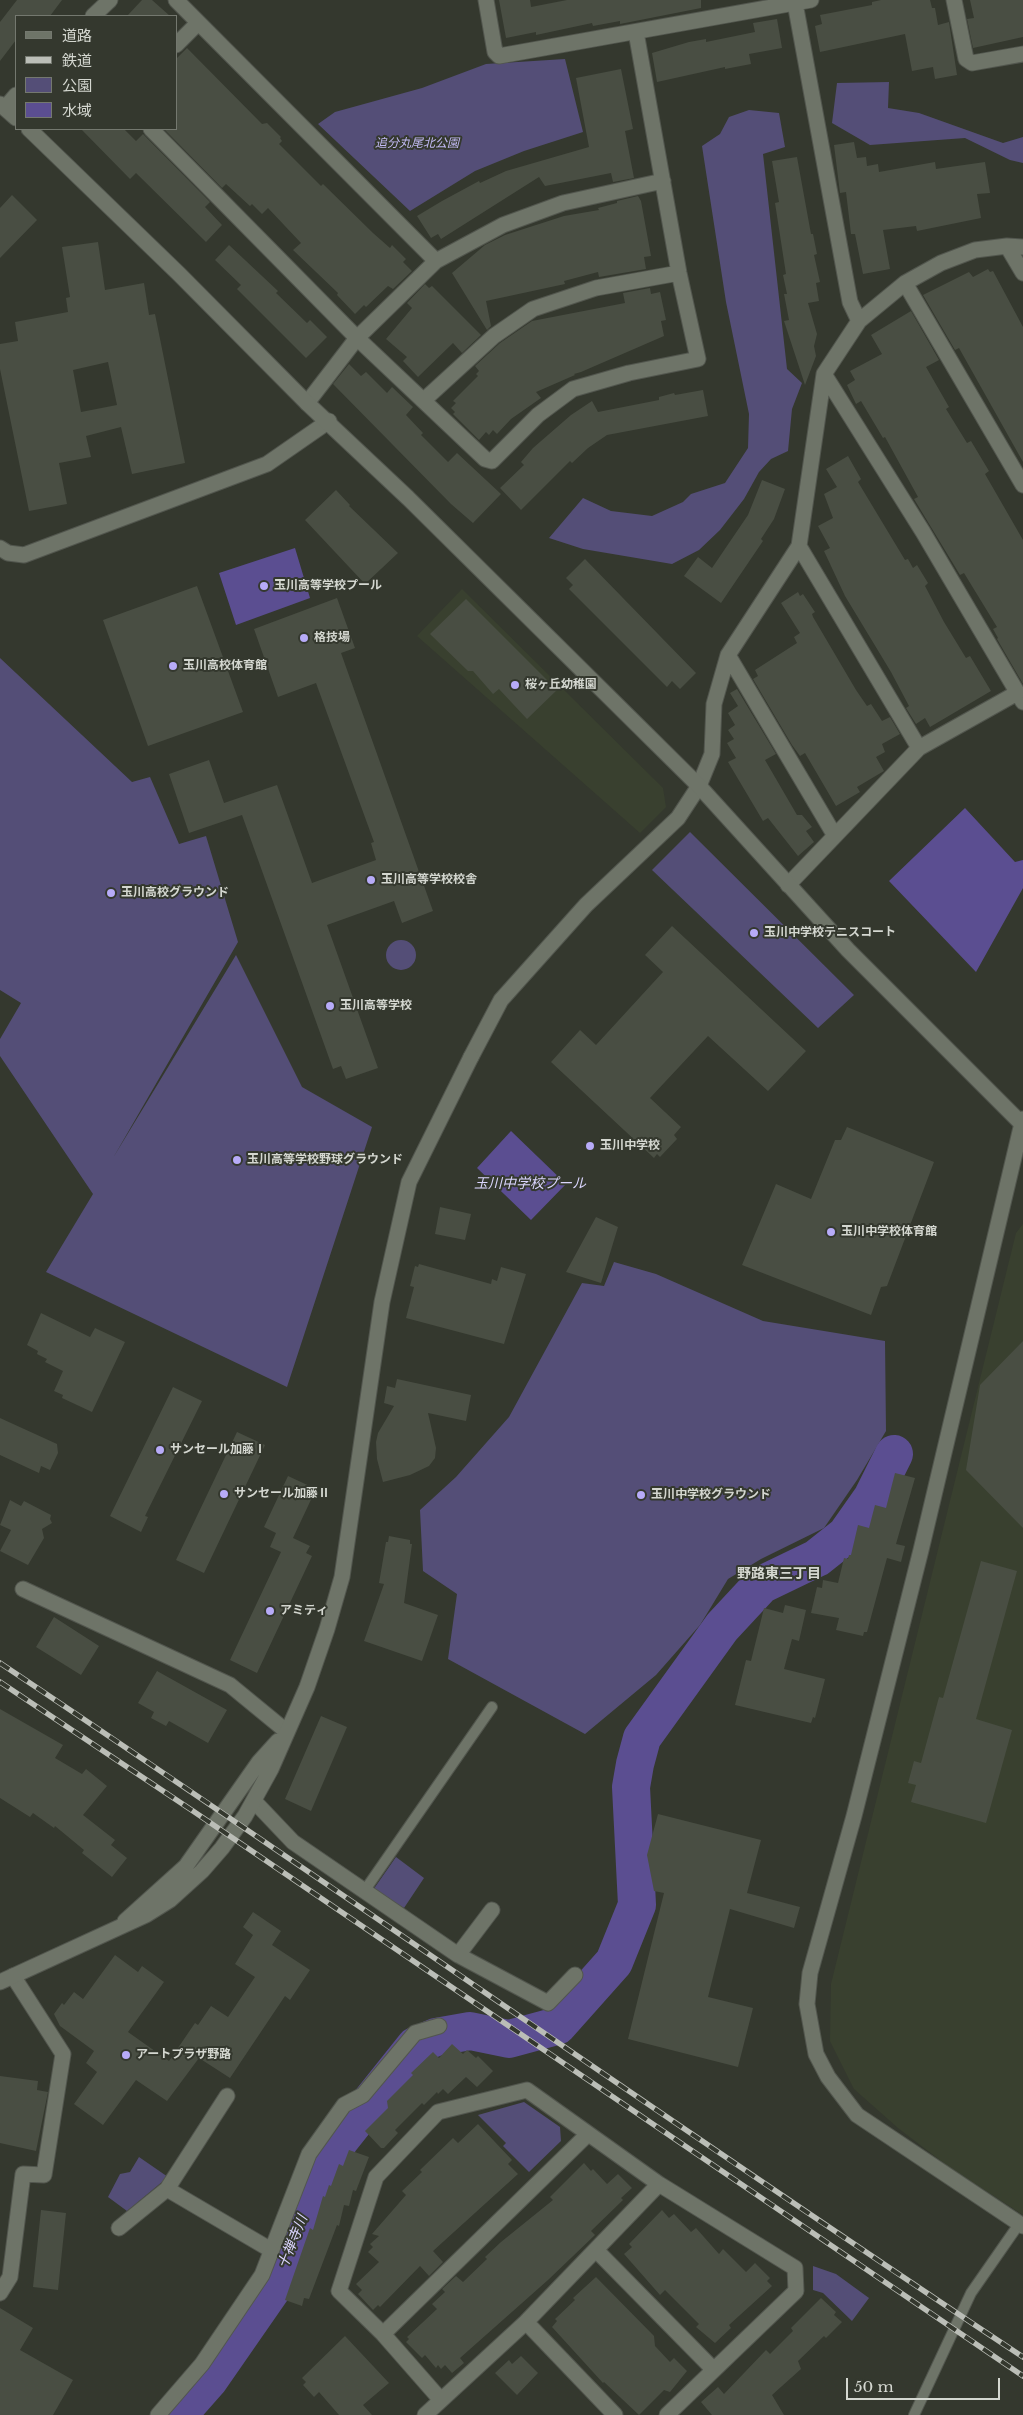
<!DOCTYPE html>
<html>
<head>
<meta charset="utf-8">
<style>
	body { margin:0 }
	#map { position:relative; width:1023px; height:2415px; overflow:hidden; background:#34382e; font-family:"Libre Baskerville","Noto Sans JP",serif }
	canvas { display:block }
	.legend { position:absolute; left:15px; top:15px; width:162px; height:115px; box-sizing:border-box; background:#34382e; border:1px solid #74786f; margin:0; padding:6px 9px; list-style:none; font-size:15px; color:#d4d7d0 }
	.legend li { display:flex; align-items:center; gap:10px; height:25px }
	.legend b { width:25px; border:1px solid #74786f }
	.scale { position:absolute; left:846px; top:2378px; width:154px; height:22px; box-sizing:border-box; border:2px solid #d4d7d0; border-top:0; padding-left:6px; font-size:15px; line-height:18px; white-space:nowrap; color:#d4d7d0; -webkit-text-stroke:4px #34382e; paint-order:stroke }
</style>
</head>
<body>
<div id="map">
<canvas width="1023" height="2415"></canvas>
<ul class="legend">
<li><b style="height:6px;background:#6e7468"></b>道路</li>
<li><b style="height:6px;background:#bbbeb7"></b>鉄道</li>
<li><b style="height:14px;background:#544e77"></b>公園</li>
<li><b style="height:14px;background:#5b4e91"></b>水域</li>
</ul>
<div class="scale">50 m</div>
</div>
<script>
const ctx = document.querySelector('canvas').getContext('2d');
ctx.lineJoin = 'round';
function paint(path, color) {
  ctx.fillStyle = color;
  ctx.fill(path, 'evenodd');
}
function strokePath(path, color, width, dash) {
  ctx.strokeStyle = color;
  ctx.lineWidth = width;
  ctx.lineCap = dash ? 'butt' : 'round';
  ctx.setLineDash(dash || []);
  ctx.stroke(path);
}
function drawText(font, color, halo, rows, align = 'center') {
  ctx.font = font + ' "Libre Baskerville","Noto Sans JP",serif';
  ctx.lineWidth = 4;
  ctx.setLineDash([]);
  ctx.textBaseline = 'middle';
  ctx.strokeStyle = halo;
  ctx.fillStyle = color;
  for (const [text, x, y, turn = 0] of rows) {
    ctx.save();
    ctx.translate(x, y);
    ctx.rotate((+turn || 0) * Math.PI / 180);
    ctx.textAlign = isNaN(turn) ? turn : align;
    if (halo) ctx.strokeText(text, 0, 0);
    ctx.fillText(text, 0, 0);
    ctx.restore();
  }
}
paint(new Path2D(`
	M462,589L663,788L666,807L640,833L417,636Z
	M1023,1224V2215L949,2167L898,2128L854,2089L830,2041L831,1984L1016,1233Z`), '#39402f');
paint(new Path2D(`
	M565,59L583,132L524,151L475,171L410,211L318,124L335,112L422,88L486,64Z
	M889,82L888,108L919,113L1003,143L1023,137V163L1010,160L965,138L870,145L832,123L837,83Z
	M749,110L779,113L785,147L763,154L787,369L802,383L792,409L788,451L771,459L759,472L744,499L720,530L699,550L672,564L583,549L549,538L583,498L611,511L652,516L683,502L691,494L725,483L748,448L749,414L726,302L702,146L720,134L729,117Z
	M0,658L132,782L150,777L179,844L206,836L238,942L113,1158L236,955L302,1087L372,1127L287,1387L46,1272L93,1194L0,1056V1039L21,1003L0,990Z
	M690,832L854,995L818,1028L652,870Z
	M386 955a15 15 0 1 1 30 0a15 15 0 1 1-30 0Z
	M614,1262L656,1274L763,1321L885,1341L886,1431L857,1480L824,1528L761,1559L728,1579L700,1625L656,1675L585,1734L448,1659L457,1594L423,1571L420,1510L456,1477L509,1417L582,1283L604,1286Z
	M396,1857L424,1878L404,1908L373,1890Z
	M524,2102L560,2127L561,2141L529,2172L503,2146L506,2143L478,2115Z
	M139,2157L168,2177L127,2211L108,2197L120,2174L130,2172Z
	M813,2266L836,2274L869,2298L852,2321L823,2293L813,2290Z`), '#544e77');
paint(new Path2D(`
	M295,548L310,598L236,625L219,573Z
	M965,808L1015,862L1023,860V888L976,972L889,881Z
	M511,1131L566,1184L531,1220L477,1168Z`), '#5b4e91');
strokePath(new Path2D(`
	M178,2415L209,2380L277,2282L286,2264L292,2239L303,2212L325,2165L340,2140L415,2046L436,2037L470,2031L509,2039L557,2026L614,1962L637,1905L631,1787L635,1764L642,1738L722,1627L761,1585L817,1558L846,1535L872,1498L894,1454`), '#5b4e91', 38);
paint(new Path2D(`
	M17,0H62L50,16H16V40L0,61V22Z
	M142,0H152L170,16H127Z
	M499,0H530L531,7L567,0H701V8L620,24V21L593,26L592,23L536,35V32L506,38Z
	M881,0H930L932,8H935L938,25L949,22L957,75L935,79L933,67L912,71L905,34L820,52L815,26L822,24L820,15L872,5V2Z
	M970,0H1023V37L973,48L967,19L974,18Z
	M777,19L782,48L749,54L751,64L725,69V67L657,82L652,53L689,42L706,39V42L755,32L753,23Z
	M187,48L262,124L267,123L281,137L280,138L282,141L279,144L321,186L323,184L373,233L390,248L392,245L406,259L403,262L412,271L393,289L388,286L366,307L364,305L355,314L337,295L338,293L293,250L301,243L268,208L262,214L252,204L250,206L226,184L222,188L164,129H176V59Z
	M621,69L633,129L625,131L634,178L613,182L611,173L545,186L539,177L441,239L438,234L431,238L417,216L442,201L479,181L480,183L506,171L589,147L576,78Z
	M81,129H124L136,141L143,134L210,202L205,207L222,225L206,242L136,173L130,179Z
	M854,142L857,158L866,157L867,166L878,164L879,172L935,162L936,169L985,162L990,193L977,194L981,218L917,231L916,226L883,230L890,269L863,274L855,234H851L846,192L840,193L834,145Z
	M797,157L811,234H813L817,254L814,255L820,282L816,283L819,301L808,303L817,334L814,346L816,356L805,385L784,321L789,320L784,294H787L783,275L786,274L775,203L779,202L772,161Z
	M12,195L37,220L0,258V208Z
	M638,196L641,201L651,256L644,257L646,269L599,277L598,272L564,281L565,284L486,301L491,326L487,330L452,273L485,245L505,235L564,216L599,210L598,208L617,203V201Z
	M98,242L105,290L144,283L149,315L155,314L185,463L132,474L121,427L86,436L91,457L59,463L67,504L29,511L0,369V344L18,341L15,322L68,312L66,298L70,297L62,247ZM108,362L117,405L81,412L73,370Z
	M229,245L278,291L276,293L307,323L310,320L327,337L306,358L237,289L241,285L215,260Z
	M988,269L990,272L993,271L1023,327V462L959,348L955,350L923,295L969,272L973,277Z
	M425,284L429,288L432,286L481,335L462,353L453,343L418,377L403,361L407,357L386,339L412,308L407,303Z
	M650,288L651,294L660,292L666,320L661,321L664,336L581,372L574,374L575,375L536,392L541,398L511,419L497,434L493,430L489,435L486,432L479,440L453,414L455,412L451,408L456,403L453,401L478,376L476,374L479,371L475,366L500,343L532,321L625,303L623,293Z
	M911,311L939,360L926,367L949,407L946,409L967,443L971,441L989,471L985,474L1023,540V684L997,639L998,638L993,629L997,627L964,573L960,575L914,499L918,497L885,437L883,438L861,401L856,404L847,385L855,380L850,371L882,354L871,335Z
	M349,364L361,376L366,372L387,393L392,387L413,407L406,415L423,433L421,435L448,462L457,453L501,494L473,523L451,504L333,384Z
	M703,390L708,416L607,435L588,448L572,463L570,461L521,510L500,488L524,465L521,462L533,448L571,415L592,401L598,412L659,400V397L674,393L675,395Z
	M848,456L861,479L858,482L905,560L908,559L913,568L917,565L928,583L925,586L944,622L966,658L970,656L991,691L930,727L925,718L916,724L906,708L909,706L891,672L845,596L824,551L830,548L818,526L833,518L824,494L837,487L826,469Z
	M762,480L785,489L774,519L761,539L763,541L721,603L684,576L698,557L712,568L748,515Z
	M336,490L350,505L349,506L398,553L365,584L305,520Z
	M585,559L696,673L680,689L672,681L667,687L569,589L573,585L566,578Z
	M197,586L243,712L148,746L103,620Z
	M798,592L800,596L803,594L815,612L812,614L813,617L856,690L867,706L871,704L882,721L890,717L900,734L882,744L885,752L876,757L884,771L857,787L860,792L836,806L805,753L800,756L792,745L753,679L758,676L755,670L797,643L794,637L800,633L781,603Z
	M337,598L355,648L341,653L433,911L402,923L394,901L327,925L378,1068L346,1079L341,1066L333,1069L242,815L189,833L169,774L209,760L224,803L277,785L312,883L376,860L371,843L374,842L316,683L278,697L254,629Z
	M466,599L557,690L527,719L499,689L493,694L473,671H468L430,634Z
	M737,689L776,754L765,760L797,815H802L812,827L806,831L814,842L798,856L768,818L763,821L728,762L736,758L727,743L734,739L728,730L735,725L728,713L738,706L730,693Z
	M672,926L806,1051L768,1091L708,1036L650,1098L681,1127L674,1135L677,1139L660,1157L657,1154L654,1158L551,1062L580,1030L596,1045L663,972L645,955Z
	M847,1127L934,1162L887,1286L881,1287L871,1315L742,1265L776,1184L811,1199L835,1140H841Z
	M440,1207L471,1214L465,1240L435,1234Z
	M596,1217L618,1227L601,1283L566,1272Z
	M419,1264L491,1284L492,1279L497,1281L501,1267L526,1274L504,1344L406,1318L414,1287L410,1286L415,1266L418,1267Z
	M41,1313L90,1337L95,1328L125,1342L92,1412L62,1398L63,1395L54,1391L63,1371L45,1362L47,1359L37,1354L38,1351L27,1345Z
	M1023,1341V1528L966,1470L980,1385Z
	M397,1379L471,1395L466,1421L428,1413L436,1448L435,1458L429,1466L410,1475L383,1482L377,1459L376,1442L378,1433L394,1406L384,1403L387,1386L395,1388Z
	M173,1387L202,1401L145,1516L148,1517L141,1532L110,1516Z
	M0,1418L57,1444L58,1453L50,1470L41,1466L39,1473L0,1455Z
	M237,1432L265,1445L204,1573L176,1560Z
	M895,1473L915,1478L896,1544L905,1546L901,1562L887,1558L867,1632H864L863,1636L836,1630L839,1618L811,1613L817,1587L822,1588L823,1580L838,1583L844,1558L848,1559L849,1555H851L858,1525L869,1528L875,1505L886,1508Z
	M288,1476L316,1489L293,1538L310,1546L306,1553L312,1556L257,1673L230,1660L281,1552L270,1547L276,1533L264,1527Z
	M10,1500L21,1506L24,1501L51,1515L50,1519L52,1523L42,1529L44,1538L28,1565L0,1551L11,1530L0,1525Z
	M389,1536L410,1540V1544H412L404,1603L438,1615L422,1661L364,1641L384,1584L379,1583L386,1542H388Z
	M981,1561L1017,1571L976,1719L1012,1730L986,1823L911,1802L916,1785L908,1783L914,1761L921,1763L939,1697L943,1698Z
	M785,1605L806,1610L799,1641L792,1639L784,1669L825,1679L815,1718L813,1717L811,1723L735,1705L746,1660L751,1661L764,1608L783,1613Z
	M54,1617L99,1646L81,1675L36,1647Z
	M157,1671L227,1710L208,1743L169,1721L166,1726L151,1718L154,1712L138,1703Z
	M0,1709L63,1745L55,1758L82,1774L86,1769L107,1786L83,1815L115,1840L111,1845L127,1858L112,1877L82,1853L84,1850L55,1826L54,1828L33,1813L30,1817L0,1798Z
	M321,1716L347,1727L311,1811L285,1799Z
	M658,1814L761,1840L747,1893L800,1907L794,1928L730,1909L708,1997L753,2008L738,2067L628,2039L664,1893L654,1891L647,1855Z
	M253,1912L281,1931L272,1945L310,1970L290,2000L285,1996L230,2078L199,2058L167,2101L136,2080L103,2125L74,2104L97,2072L86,2063L94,2051L60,2026L54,2014L62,2003L64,2005L74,1992L83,1999L115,1955L138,1972L142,1966L164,1982L128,2032L169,2061L195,2023L198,2025L211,2006L228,2017L255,1977L235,1964L253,1935L243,1927Z
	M452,2044L463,2054L467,2050L476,2058L478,2056L493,2071L477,2087L466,2077L448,2094L443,2089L438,2094L437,2092L424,2105L422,2103L395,2130L398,2133L384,2148H381L365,2131L388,2108L387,2101L413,2075L411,2073L433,2052L439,2058Z
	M0,2076L38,2081L37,2090L48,2092L36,2151L0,2143Z
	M478,2124L512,2160L508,2164L518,2174L433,2251L443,2262L429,2276L420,2266L380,2307L378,2305L373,2310L358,2294L362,2290L356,2284L379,2262L368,2252L373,2247L370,2244L379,2236L372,2234L406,2195L402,2191L422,2172L420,2170L453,2138L458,2143Z
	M349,2150L369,2157L356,2191L353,2190L349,2206L344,2205L339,2226L337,2225L309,2299L304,2298L302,2306L285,2300L310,2228L313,2230L323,2196L325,2197L329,2185L331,2186L339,2164L343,2166Z
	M584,2163L591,2171L593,2169L607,2184L618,2174L632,2188L621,2198L623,2200L591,2231L595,2235L548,2280L460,2358L464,2363L452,2373L445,2365L441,2369L438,2365L436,2368L425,2355L422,2358L406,2342L409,2339L407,2337L437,2309L432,2304L445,2292L442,2289L456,2276L463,2282L487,2259L485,2257L501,2242L553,2200L550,2197Z
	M41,2210L66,2213L58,2290L33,2287Z
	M662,2210L669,2218L674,2214L691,2232L696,2228L719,2254L723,2249L746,2272L755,2263L770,2278L767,2281L772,2286L729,2325L731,2328L715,2343L696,2327L699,2324L665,2290L660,2295L624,2254L632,2247L629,2244Z
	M596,2277L654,2336L655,2346L670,2362L674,2358L687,2371L670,2392L664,2390L639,2415L604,2382L603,2383L552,2327L557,2321L555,2319L575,2300L573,2298Z
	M821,2298L836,2312L834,2315L842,2322L826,2338L824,2336L798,2361L801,2369L772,2395L784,2415H712L701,2402L718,2387L724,2394L766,2350L770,2354L793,2331L791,2328Z
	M0,2308L33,2328L20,2350L73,2380L53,2415H0Z
	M345,2336L389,2383L363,2405L372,2415H339L319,2392L314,2397L303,2385L306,2382L302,2378Z
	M521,2356L538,2373L517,2395L495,2373L509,2360L512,2364Z`), '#494e43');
const service = new Path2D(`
	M365,1890L492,1707
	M914,2415L971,2293L1019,2224`);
const minor = new Path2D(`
	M176,0L436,261L503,225L563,203L663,181
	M486,0L495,52L499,56L811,0
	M954,0L966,59L972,63L1023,54
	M795,3L850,302L859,321
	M176,45L198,23
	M151,129L357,338L485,459L492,461L538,415L573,389L629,373L698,359L679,273L636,32
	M1007,246L1023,273
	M905,283L1023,485
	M824,374L923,532L1023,702
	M424,400L494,336L533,309L596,288L679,273
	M307,403L357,338L436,261
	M799,546L919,748
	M0,548L8,553L24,555L267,464L329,421
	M728,655L835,836
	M788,885L919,748L1017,693
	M471,1057L501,1000L586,905L678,818L699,786L712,754L714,704L728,655L799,546L824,374L859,321L905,283L941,263L975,250L1007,246L1023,247
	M23,1589L230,1685L286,1731
	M254,1801L293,1842L458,1955L548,2003L575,1975
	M458,1955L492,1910
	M167,2189L271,2250
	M119,2228L167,2189L227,2096
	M596,2250L714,2370
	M0,2293L10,2277L23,2174L44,2175L63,2054L13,1976
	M526,2322L615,2415
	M383,2334L588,2134
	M440,2399L383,2334L339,2291L376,2177L438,2112L527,2090L659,2184L795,2268L796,2291L667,2415
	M158,2415L202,2364L262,2275L309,2154L344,2105L363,2095L415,2033L439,2026
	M425,2415L526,2322L659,2184`);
const tertiary = new Path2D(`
	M93,16L110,0
	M0,104L16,118
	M5,108L16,95
	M29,129L179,274L307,403L408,498L699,786L848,950L1023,1125
	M1023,1119L921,1550L854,1816L810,1973L807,2004L816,2054L828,2077L857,2115L1023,2226
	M125,1921L186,1866L259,1762L278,1741
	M0,1982L146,1915L170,1900L202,1871L222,1848L245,1816L271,1769L307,1687L327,1629L342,1577L382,1302L409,1182L471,1057`);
strokePath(service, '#52564e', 12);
strokePath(minor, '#52564e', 17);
strokePath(tertiary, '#52564e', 17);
strokePath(service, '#6e7468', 10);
strokePath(minor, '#6e7468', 15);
strokePath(tertiary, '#6e7468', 15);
const rail = new Path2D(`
	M0,1663C343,1892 680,2130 1023,2357
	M0,1682L193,1811L1023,2376`);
strokePath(rail, '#bbbeb7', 5.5);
strokePath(rail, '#34382e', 4, [11]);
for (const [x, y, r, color] of [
	[264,586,5,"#b7abf8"],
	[304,638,5,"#b7abf8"],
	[173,666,5,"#b7abf8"],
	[515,685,5,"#b7abf8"],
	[371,880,5,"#b7abf8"],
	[111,893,5,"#b7abf8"],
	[754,933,5,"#b7abf8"],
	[330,1006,5,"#b7abf8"],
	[590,1146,5,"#b7abf8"],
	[237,1160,5,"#b7abf8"],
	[831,1232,5,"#b7abf8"],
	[160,1450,5,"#b7abf8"],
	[224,1494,5,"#b7abf8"],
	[641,1495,5,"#b7abf8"],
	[270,1611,5,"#b7abf8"],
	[126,2055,5,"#b7abf8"]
]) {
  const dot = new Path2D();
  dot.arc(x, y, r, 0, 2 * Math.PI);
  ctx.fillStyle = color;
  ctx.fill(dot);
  strokePath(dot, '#34382e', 2);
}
drawText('italic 12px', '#c0b8f2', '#34382e', [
	["追分丸尾北公園",417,144]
]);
drawText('bold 12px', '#d4d7d0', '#34382e', [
	["玉川高等学校プール",274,586],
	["格技場",314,638],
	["玉川高校体育館",183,666],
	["桜ヶ丘幼稚園",525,685],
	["玉川高等学校校舎",381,880],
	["玉川高校グラウンド",121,893],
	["玉川中学校テニスコート",764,933],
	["玉川高等学校",340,1006],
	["玉川中学校",600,1146],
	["玉川高等学校野球グラウンド",247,1160],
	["玉川中学校体育館",841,1232],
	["サンセール加藤Ⅰ",170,1450],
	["サンセール加藤Ⅱ",234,1494],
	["玉川中学校グラウンド",651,1495],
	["アミティ",280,1611],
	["アートプラザ野路",136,2055]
], 'left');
drawText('italic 14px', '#dad5fd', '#34382e', [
	["玉川中学校プール",530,1184],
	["十禅寺川",293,2242,-68]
]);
drawText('bold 14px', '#d4d7d0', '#34382e', [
	["野路東三丁目",779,1574]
]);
</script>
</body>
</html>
